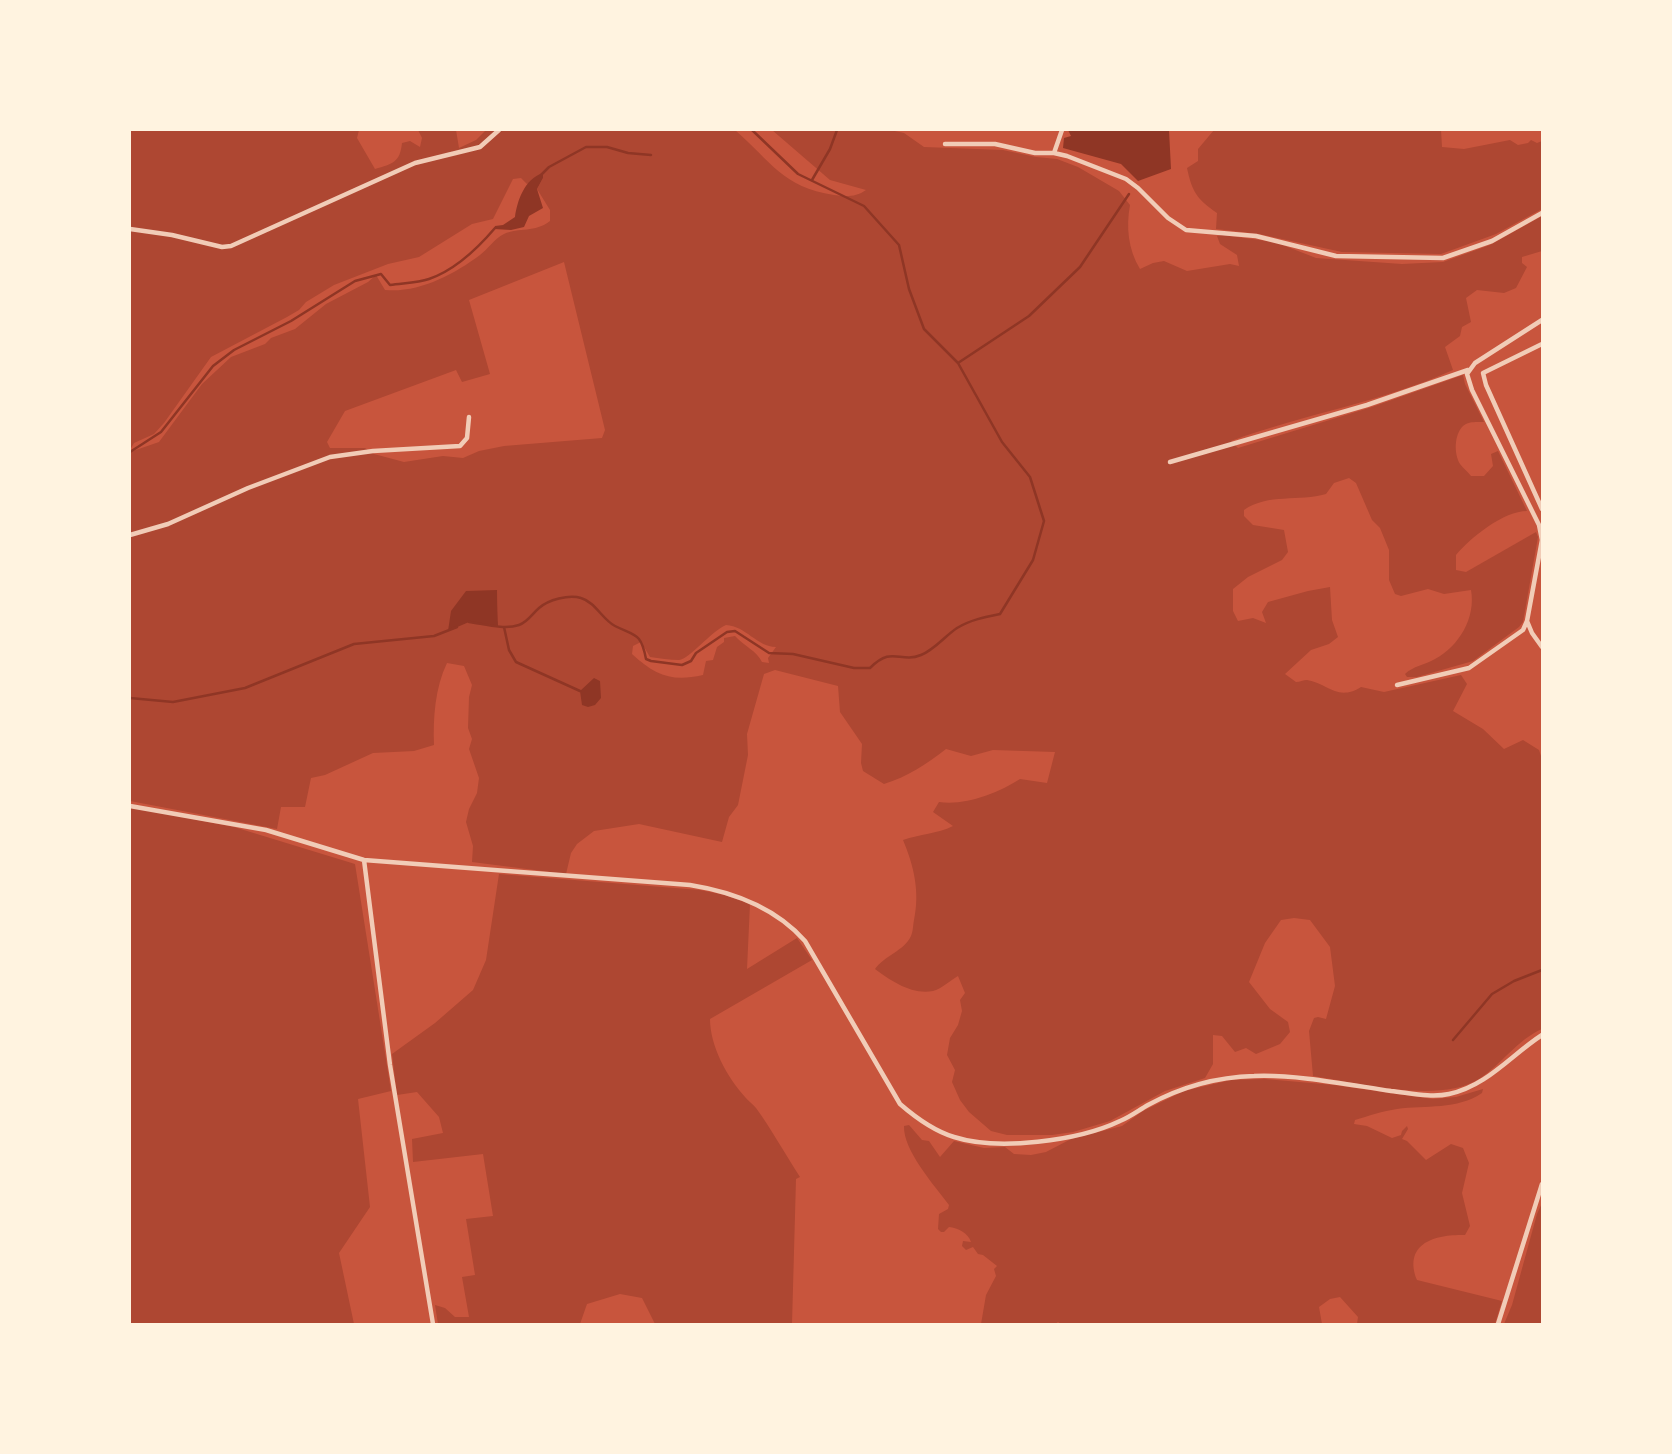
<!DOCTYPE html>
<html>
<head>
<meta charset="utf-8">
<style>
	body { margin:0 }
	#map { position:relative; width:1672px; height:1454px; overflow:hidden; background:#c8553d; font-family:Rubik,sans-serif }
	canvas { display:block }
	.frame { position:absolute; inset:0; border:131px solid #fff3e0; pointer-events:none }
</style>
</head>
<body>
<div id="map">
<canvas width="1672" height="1454"></canvas>
<div class="frame"></div>
</div>
<script>
const ctx = document.querySelector('canvas').getContext('2d');
ctx.lineJoin = 'round';
function paint(path, color) {
  ctx.fillStyle = color;
  ctx.fill(path, 'evenodd');
}
function strokePath(path, color, width, dash) {
  ctx.strokeStyle = color;
  ctx.lineWidth = width;
  ctx.lineCap = dash ? 'butt' : 'round';
  ctx.setLineDash(dash || []);
  ctx.stroke(path);
}
paint(new Path2D(`
	M130,130H359L357,138L375,169C393,164 400,162 402,143L410,141L420,147L422,138L418,130H456L459,148L476,140L486,130H735C772,162 782,187 834,195C846,197 856,197 866,190L830,180L772,130H890L904,133L924,147L1003,150L1036,157L1057,159L1078,167L1119,191L1130,205C1126,227 1128,249 1140,269L1153,263L1164,261L1187,271L1230,264L1239,266L1237,255L1220,244L1217,236L1222,235L1275,242L1316,258L1402,264L1443,262L1490,245L1542,216V251L1522,257V263L1527,267L1516,288L1504,293L1477,290L1466,298L1471,322L1462,327L1460,336L1445,347L1453,370C1382,402 1304,414 1231,441L1238,448L1372,407L1463,375L1465,384L1484,422C1477,422 1468,421 1463,426C1454,435 1454,454 1460,464C1463,468 1468,472 1471,476H1484L1493,466L1491,454L1498,451L1527,511C1504,511 1471,537 1456,555V570L1466,572L1536,532L1538,537L1523,622L1519,627L1473,661L1417,677H1407L1405,674C1413,666 1425,665 1435,659C1459,646 1476,618 1471,590L1444,594L1428,589L1401,596L1395,594L1389,580V550L1380,528L1372,520L1356,483L1349,478L1334,483L1326,494C1299,502 1268,493 1244,510V516L1253,525L1284,530L1288,552L1282,560L1248,577L1233,589V611L1238,621L1253,618L1266,623L1262,612L1268,602L1308,591L1330,587L1332,620L1338,637L1329,644L1311,650L1285,674L1296,682C1300,682 1303,680 1307,680C1328,683 1337,702 1361,687L1384,692L1461,675L1467,684L1453,711L1483,729L1504,749L1523,740L1539,750L1542,759V1029C1518,1039 1501,1065 1479,1079C1439,1104 1359,1083 1313,1076L1309,1031L1314,1018L1318,1017L1326,1019L1335,986L1330,947L1310,920L1294,918L1281,920L1265,943L1249,982L1270,1009L1288,1022L1290,1032L1280,1044L1256,1054L1246,1048L1235,1052L1222,1036L1213,1035V1064L1205,1078L1165,1091L1110,1121L1073,1132L1052,1135H1007L991,1131L969,1112L960,1100L952,1082L955,1070L947,1055L950,1038L958,1025L962,1011L960,1000L965,993L958,976C951,980 941,989 933,991C912,995 891,981 875,969C884,956 904,951 911,936C913,932 913,925 914,920C920,892 914,866 903,840C920,834 937,834 953,826L933,812L939,802C965,806 998,793 1020,779L1047,783L1055,752L993,750L971,756L946,749C927,764 907,777 884,784L863,771L861,763L862,744L840,712L838,686L775,670L764,674L747,734L748,755L738,805L729,817L722,842L639,824L594,831L577,844L571,853L566,874L472,862L473,846L466,822L469,809L477,793L479,778L469,749L472,739L468,728L469,697L472,685L464,666L447,663C435,688 433,718 434,745L414,751L373,753L325,775L311,778L305,807H281L277,829L130,801V452L159,442L202,384L231,357L265,344L271,338L295,329L326,304L368,282L376,275L385,290C419,293 453,275 480,255C488,249 494,239 504,234C519,227 535,233 550,221V210L537,189L543,178L527,184L521,178L513,179L493,219L472,224L419,257L388,264L334,285L306,302L299,310L287,317L211,357L164,423L154,434L134,443L130,450ZM564,262L605,430L602,438L504,446L479,451L463,458L443,456L404,462L374,454L365,448H330L327,442L345,411L456,370L462,382L490,374L469,300ZM497,590L498,626L469,622ZM726,625C746,626 757,647 776,647L768,658L769,663L762,662C757,651 744,646 735,636L724,638V642L717,647L713,660L706,661L703,675C672,682 656,676 632,654L633,646L641,642L650,657C659,658 670,660 679,660C690,659 710,632 726,625Z
	M1214,130H1441L1442,147L1464,149L1510,140L1518,145L1528,143L1531,140L1537,143L1542,141V209L1496,234L1441,254L1342,252L1259,234L1216,229L1217,213C1197,199 1192,192 1187,168L1198,161V149Z
	M130,807L234,827L355,864L391,1091L358,1099L370,1207L339,1253L354,1324H130Z
	M499,874L700,890L725,895L750,904L747,969L797,938L812,960L710,1019C710,1046 727,1077 745,1097C748,1101 753,1104 756,1108C772,1130 785,1154 800,1177L796,1179L792,1324H655L642,1298L620,1294L587,1304L580,1324H438L435,1305L445,1308L455,1317H469L462,1277L475,1275L466,1219L493,1216L483,1154L413,1162L412,1139L443,1133L439,1117L417,1092L397,1095L392,1054L435,1023L473,990L486,960Z
	M1265,1079L1334,1085L1433,1099L1456,1097L1483,1089L1482,1093C1457,1110 1426,1105 1397,1109C1383,1111 1368,1116 1355,1120L1354,1124L1367,1126L1392,1138L1401,1135L1402,1131L1407,1126L1408,1129L1402,1139L1407,1141L1426,1160L1451,1144L1463,1148L1469,1163L1462,1193L1470,1226L1465,1235C1434,1234 1403,1244 1417,1280L1502,1301L1495,1324H1357L1358,1317L1340,1297L1330,1299L1319,1307L1322,1324H1061L1058,1322L1055,1324H981L986,1295L996,1276L994,1269L997,1266L983,1255L978,1254L973,1247L966,1250L962,1246L963,1241L971,1242C968,1233 958,1228 949,1227L944,1232H941L938,1229L939,1214L948,1209L949,1205C934,1185 903,1150 904,1126L909,1125L922,1140L929,1141L940,1157L954,1141L984,1148L1005,1147L1014,1154L1031,1155L1046,1152L1071,1139L1122,1126L1143,1111L1184,1091L1231,1080Z
	M1542,1203V1324H1504L1512,1305L1537,1214Z`), '#ae4732');
paint(new Path2D(`
	M1068,130H1169L1171,169L1138,181L1121,164L1063,148L1064,138L1071,136Z
	M543,173V178L537,189L543,208L529,216L524,227L511,230L494,229L495,226L503,225L515,217C517,202 524,179 543,173Z
	M497,590L498,626L469,622L448,631L451,611L466,591Z
	M594,678L600,681L601,698L595,705L588,707L582,705L580,691Z`), '#8f3625');
strokePath(new Path2D(`
	M541,175L549,167L586,147H607L628,153L651,155
	M812,180L830,149L837,130
	M958,363L1029,316L1080,267L1129,194
	M130,452L161,432L213,366L234,350L291,321L355,281L381,274L390,285C403,283 417,283 429,279C455,270 478,248 495,228
	M469,622C484,624 504,630 519,625C528,622 532,614 539,608C548,600 569,594 581,598C595,602 603,620 615,626C635,636 641,632 646,659L651,661L682,665L691,661L696,653L727,632L735,631L769,653L793,654L854,668H870C893,645 899,664 921,655C934,650 945,636 957,628C970,620 985,617 1000,614L1033,560L1044,521L1030,477L1002,442L958,363L924,329L909,289L899,245L864,206L798,174L752,130
	M504,627L509,650L516,662L580,691
	M130,698L173,702L245,688L354,644L434,636L457,627
	M1453,1040L1492,994L1514,981L1542,970`), '#8f3625', 2.5);
strokePath(new Path2D(`
	M945,144H995L1035,153H1054L1067,156L1126,179L1138,188L1168,218L1186,230L1256,236L1336,256L1443,258L1492,241L1542,213
	M1054,153L1062,130
	M130,229L172,235L222,247L231,246L415,163L480,147L499,130
	M1542,320L1475,363L1467,374L1472,390L1539,525L1542,540L1527,621L1532,633L1542,647
	M1542,344L1483,373L1486,385L1542,509
	M1170,462L1367,405L1468,370
	M130,535L168,524L248,488L330,457L373,451L460,446L467,438L469,417
	M1397,685L1469,668L1523,630L1527,621
	M130,806L266,830L364,860L690,885C734,892 775,907 805,941L900,1104C915,1117 934,1131 954,1137C998,1151 1078,1141 1120,1121C1130,1117 1139,1110 1148,1105C1181,1087 1216,1077 1254,1076C1295,1074 1350,1085 1391,1091C1410,1093 1431,1098 1449,1094C1487,1086 1511,1055 1542,1035
	M364,860L390,1065L433,1324
	M1498,1324L1542,1184`), '#f1ccb7', 4.5);
</script>
</body>
</html>
